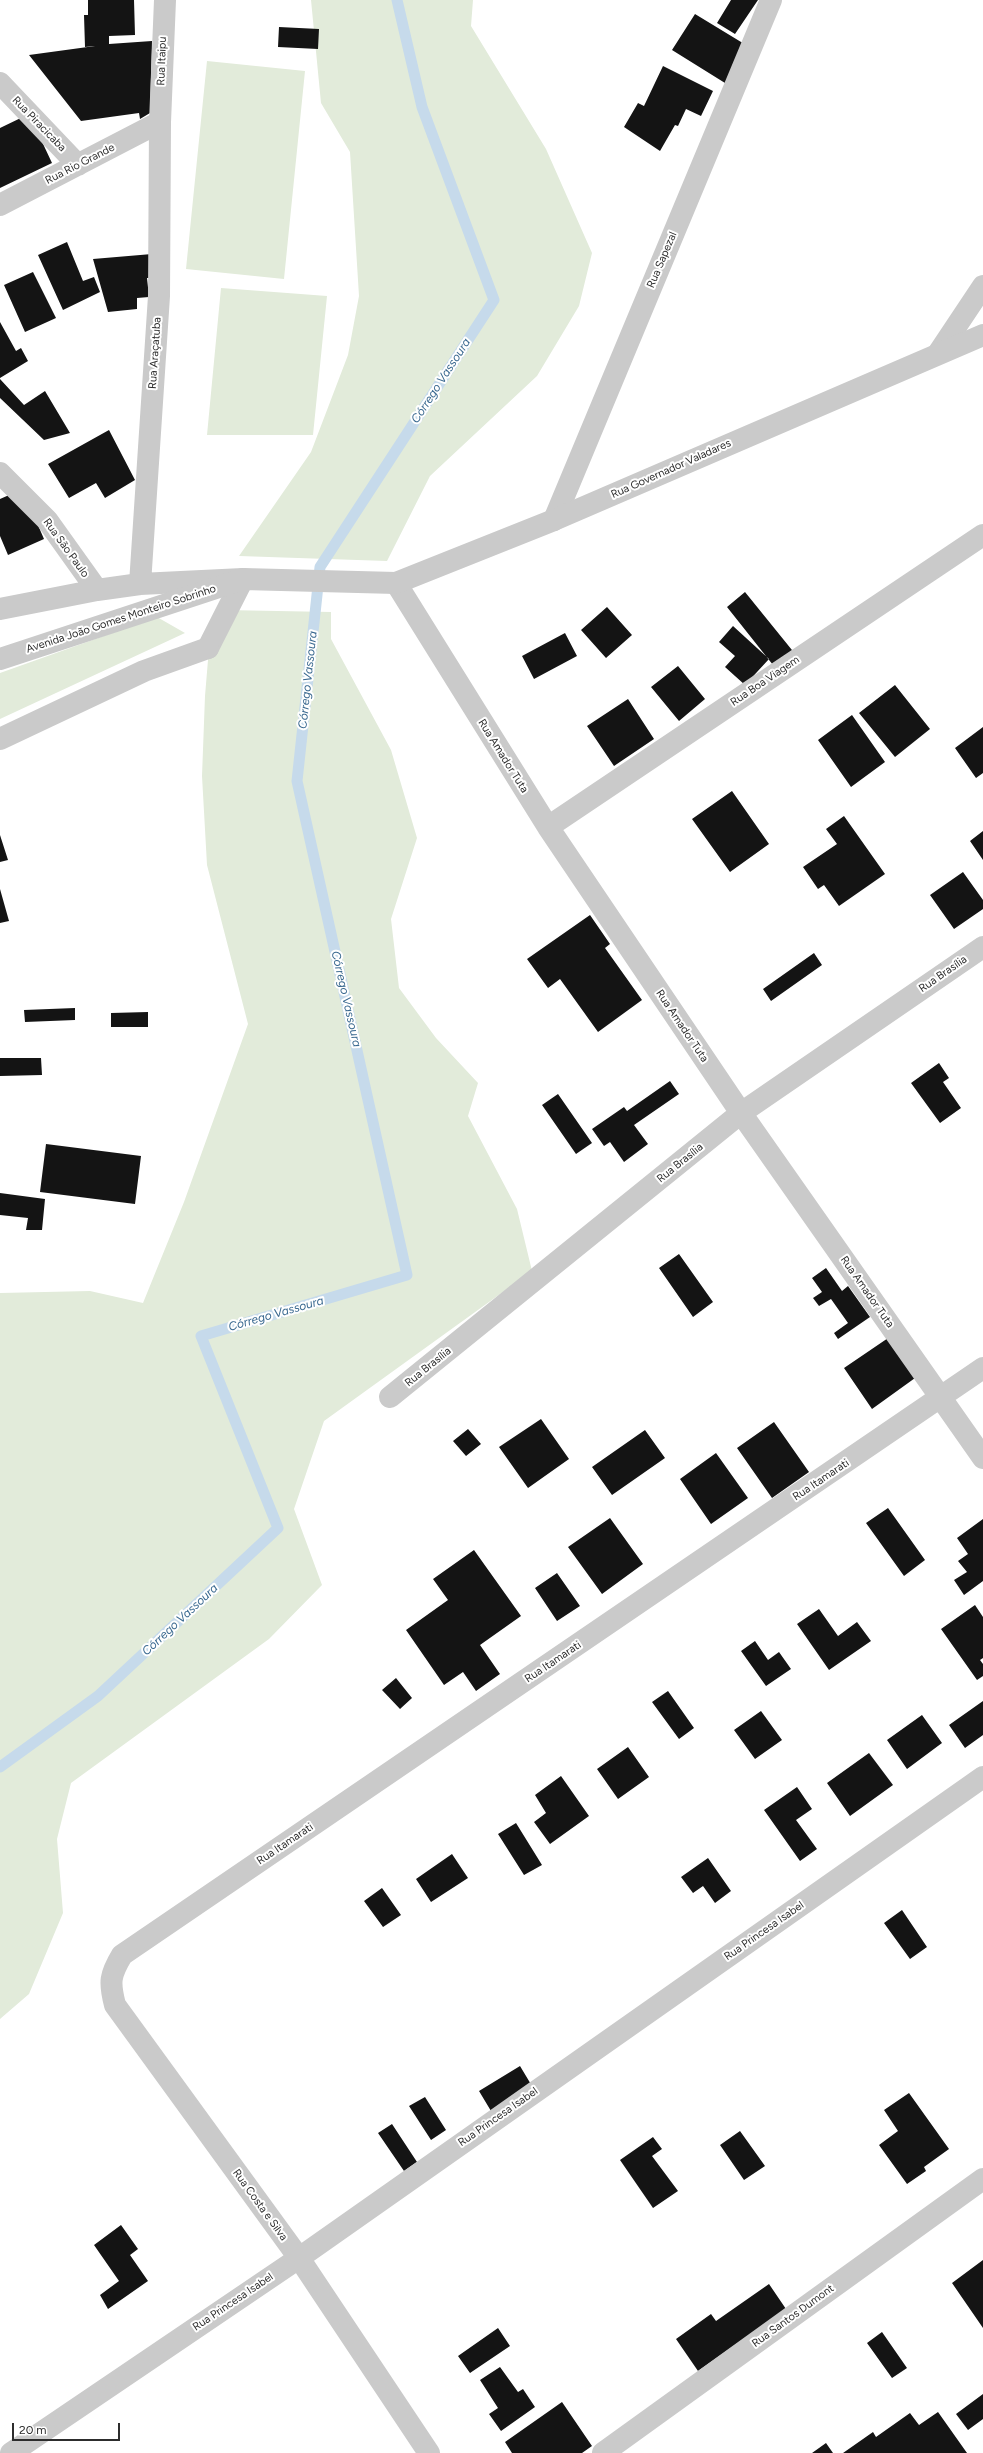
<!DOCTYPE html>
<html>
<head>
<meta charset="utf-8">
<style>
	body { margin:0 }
	#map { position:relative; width:983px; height:2453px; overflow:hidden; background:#fff; font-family:Figtree,sans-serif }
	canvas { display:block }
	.scale { position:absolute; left:12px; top:2423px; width:108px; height:18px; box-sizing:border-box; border:2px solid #2d2d2d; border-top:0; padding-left:5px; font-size:12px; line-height:14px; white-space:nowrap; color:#2d2d2d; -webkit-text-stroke:3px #fff; paint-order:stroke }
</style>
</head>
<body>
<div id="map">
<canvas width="983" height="2453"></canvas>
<div class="scale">20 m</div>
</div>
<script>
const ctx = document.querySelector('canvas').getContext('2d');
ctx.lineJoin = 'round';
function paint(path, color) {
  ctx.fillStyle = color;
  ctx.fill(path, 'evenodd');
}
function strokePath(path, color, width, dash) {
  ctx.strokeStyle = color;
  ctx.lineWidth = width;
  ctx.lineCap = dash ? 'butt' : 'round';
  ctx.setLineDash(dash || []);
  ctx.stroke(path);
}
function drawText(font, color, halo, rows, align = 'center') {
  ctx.font = font + ' Figtree,sans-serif';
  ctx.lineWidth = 4;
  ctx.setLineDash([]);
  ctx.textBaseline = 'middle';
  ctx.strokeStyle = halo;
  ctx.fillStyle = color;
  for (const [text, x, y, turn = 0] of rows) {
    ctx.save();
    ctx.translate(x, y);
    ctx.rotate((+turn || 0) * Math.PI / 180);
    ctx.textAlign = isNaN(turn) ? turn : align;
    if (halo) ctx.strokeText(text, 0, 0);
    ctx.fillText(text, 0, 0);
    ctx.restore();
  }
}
paint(new Path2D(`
	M311,0H473L471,26L546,149L592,253L579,306L537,376L430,476L387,561L239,556L311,452L348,355L359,296L350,152L321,103Z
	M207,61L305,71L284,279L186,269Z
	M221,288L327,296L313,435H207Z
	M224,610L331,612V639L391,750L417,838L391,919L399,988L436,1038L478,1083L468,1116L517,1209L532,1271L324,1421L294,1509L322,1585L269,1639L71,1783L57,1839L63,1913L29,1994L0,2019V1293L90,1291L143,1303L184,1202L248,1024L207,865L202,776L205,696L209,648Z
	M157,617L185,633L0,719V673Z`), '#e2ebda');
strokePath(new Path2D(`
	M0,1767L98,1696L278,1528L201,1336L407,1275L297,781L320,567L494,300L422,107L397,0`), '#c6daeb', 11);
paint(new Path2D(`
	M88,0H134L135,35L109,36V44L152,41L150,113L140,119L139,113L81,121L29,55L95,46L85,47L84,15H88Z
	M731,0H758L735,34L717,23Z
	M695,14L746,45L725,83L672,50Z
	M279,27L319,29L318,49L278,47Z
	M663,66L713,91L701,116L686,109L678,126L675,125L660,151L624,127L638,103L644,106Z
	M29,114L52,163L0,188V128Z
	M67,242L83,281L94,277L100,292L63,310L38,255Z
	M152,254L154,278H147L149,297L137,298V309L108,312L93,259Z
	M33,272L56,318L25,332L4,285Z
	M0,322L16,351L21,348L28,361L0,378Z
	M0,379L24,405L45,391L70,433L44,440L0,398Z
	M109,430L135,480L105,498L96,483L69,498L48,464Z
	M16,492L28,502L44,539L8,555L0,536V499Z
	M745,592L796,655L777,670L727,607Z
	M607,607L632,635L606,658L581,630Z
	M733,626L769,659L745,685L725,667L735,656L719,642Z
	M565,633L577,656L534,679L522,656Z
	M678,666L705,699L679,721L651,687Z
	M895,685L930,729L895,757L859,713Z
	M628,699L654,739L614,766L587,726Z
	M852,715L885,762L851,787L818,740Z
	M983,727V773L976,778L955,748Z
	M732,791L769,844L730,872L692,819Z
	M844,816L885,874L839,906L824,885L818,889L803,867L837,844L826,829Z
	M983,831V860L970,841Z
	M0,835L8,860L0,862Z
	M963,872L983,900V909L954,929L930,895Z
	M0,889L9,921L0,923Z
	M590,915L610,944L605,948L642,1000L598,1032L560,979L548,988L527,959Z
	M814,953L822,965L771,1001L763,989Z
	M75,1008V1020L25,1022L24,1010Z
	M148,1012V1027H111V1013Z
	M0,1058H41L42,1075L0,1076Z
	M939,1063L949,1078L943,1082L961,1108L940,1123L911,1083Z
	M670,1081L679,1094L634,1125L648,1144L624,1162L610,1142L604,1146L592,1129L624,1107L627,1111Z
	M558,1094L592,1143L576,1154L542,1105Z
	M46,1144L141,1156L135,1204L40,1192Z
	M0,1193L45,1199L42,1230H26L28,1218L0,1215Z
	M679,1254L713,1302L693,1317L659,1268Z
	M826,1268L842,1291L848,1286L870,1317L838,1339L834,1333L848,1323L831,1299L819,1306L813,1298L822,1292L812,1278Z
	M894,1334L922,1373L872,1409L844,1368Z
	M541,1419L569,1459L528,1488L499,1447Z
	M774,1422L809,1472L772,1498L737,1448Z
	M468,1429L481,1444L466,1456L453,1441Z
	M645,1430L665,1458L612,1495L592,1467Z
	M716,1453L748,1498L711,1524L680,1479Z
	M888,1508L925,1560L904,1576L866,1523Z
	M610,1518L643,1564L602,1594L568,1547Z
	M983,1519V1581L964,1595L954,1580L967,1572L958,1561L968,1554L957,1538Z
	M474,1550L521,1616L480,1645L500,1674L476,1691L463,1672L444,1685L406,1630L448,1600L433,1579Z
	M557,1573L580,1606L557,1621L535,1588Z
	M975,1605L983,1617V1658L980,1660L983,1664V1676L977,1680L941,1629Z
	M819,1609L838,1636L857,1622L871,1641L829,1670L797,1624Z
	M755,1641L768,1660L779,1652L791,1669L766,1686L741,1651Z
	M396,1678L412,1698L400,1709L382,1690Z
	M668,1691L694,1728L679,1739L652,1702Z
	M983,1701V1735L965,1748L949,1725Z
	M761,1711L782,1740L755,1759L734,1730Z
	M922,1715L942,1743L907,1769L887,1740Z
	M628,1747L649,1777L618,1799L597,1769Z
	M869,1753L893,1785L850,1816L827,1783Z
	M561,1776L589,1816L550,1844L534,1822L546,1813L535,1795Z
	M797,1787L812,1809L796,1820L817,1849L800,1861L764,1810Z
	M516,1823L542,1865L524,1875L498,1834Z
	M452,1854L468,1878L431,1902L416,1879Z
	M708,1858L731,1891L715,1903L703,1886L693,1893L681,1877Z
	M382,1888L401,1915L383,1927L364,1901Z
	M902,1910L927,1947L910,1959L884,1923Z
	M520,2066L532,2086L491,2111L479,2091Z
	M909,2093L949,2149L924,2167L926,2171L907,2184L879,2145L898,2131L884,2110Z
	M425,2097L446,2130L431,2140L409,2106Z
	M392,2124L417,2162L404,2171L378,2133Z
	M740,2131L765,2166L744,2180L720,2145Z
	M653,2137L662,2149L652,2156L678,2191L653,2208L620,2160Z
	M121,2225L138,2249L130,2255L148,2281L108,2309L100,2295L119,2281L94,2245Z
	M983,2260V2328L952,2283Z
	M769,2284L786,2309L698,2371L676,2339L711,2314L716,2321Z
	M498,2328L510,2346L470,2373L458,2356Z
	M882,2332L907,2368L892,2378L867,2343Z
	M500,2367L518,2392L523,2389L535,2407L501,2431L489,2414L498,2408L480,2380Z
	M983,2394V2419L968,2430L956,2414Z
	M562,2402L592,2446L582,2453H512L505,2442Z
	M938,2412L967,2453H843L873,2432L876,2437L910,2413L919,2425Z
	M826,2443L833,2453H812Z`), '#141414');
strokePath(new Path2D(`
	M0,83L78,165
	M0,205L160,122
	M939,352L983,286
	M0,473L47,520L97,590
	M554,520L771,0
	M396,583L548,827L741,1113L983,1458
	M140,584L159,296L160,122L165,0
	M0,609L97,590L140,584L243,579L208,648
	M548,827L983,535
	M390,1397L741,1113L983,947
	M11,2453L299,2258L983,1777
	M429,2453L299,2258L115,2005C109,1982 110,1975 122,1955L983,1368
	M603,2453L983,2179`), '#cacaca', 22);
strokePath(new Path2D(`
	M0,659L243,579L396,583L554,520L983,335
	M0,739L144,671L208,648`), '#cacaca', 22);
drawText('11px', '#2d2d2d', '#fff', [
	["Rua Itaipu",162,61,-88],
	["Rua Piracicaba",39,124,46],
	["Rua Rio Grande",80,164,-27],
	["Rua Sapezal",662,260,-67],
	["Rua Araçatuba",155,353,-86],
	["Rua Governador Valadares",671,469,-24],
	["Rua São Paulo",66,548,54],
	["Avenida João Gomes Monteiro Sobrinho",121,619,-18],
	["Rua Boa Viagem",765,681,-34],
	["Rua Amador Tuta",503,756,58],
	["Rua Brasília",943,974,-35],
	["Rua Amador Tuta",682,1026,56],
	["Rua Brasília",680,1163,-39],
	["Rua Amador Tuta",867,1292,55],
	["Rua Brasília",428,1367,-39],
	["Rua Itamarati",821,1480,-34],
	["Rua Itamarati",553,1662,-34],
	["Rua Itamarati",285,1844,-34],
	["Rua Princesa Isabel",764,1931,-35],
	["Rua Princesa Isabel",498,2117,-35],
	["Rua Costa e Silva",260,2205,54],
	["Rua Princesa Isabel",233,2302,-34],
	["Rua Santos Dumont",793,2316,-36]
]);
drawText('italic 12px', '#3a6990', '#fff', [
	["Córrego Vassoura",441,381,-57],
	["Córrego Vassoura",308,680,-84],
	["Córrego Vassoura",346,999,77],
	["Córrego Vassoura",276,1314,-16],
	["Córrego Vassoura",180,1620,-43]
]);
</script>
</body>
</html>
